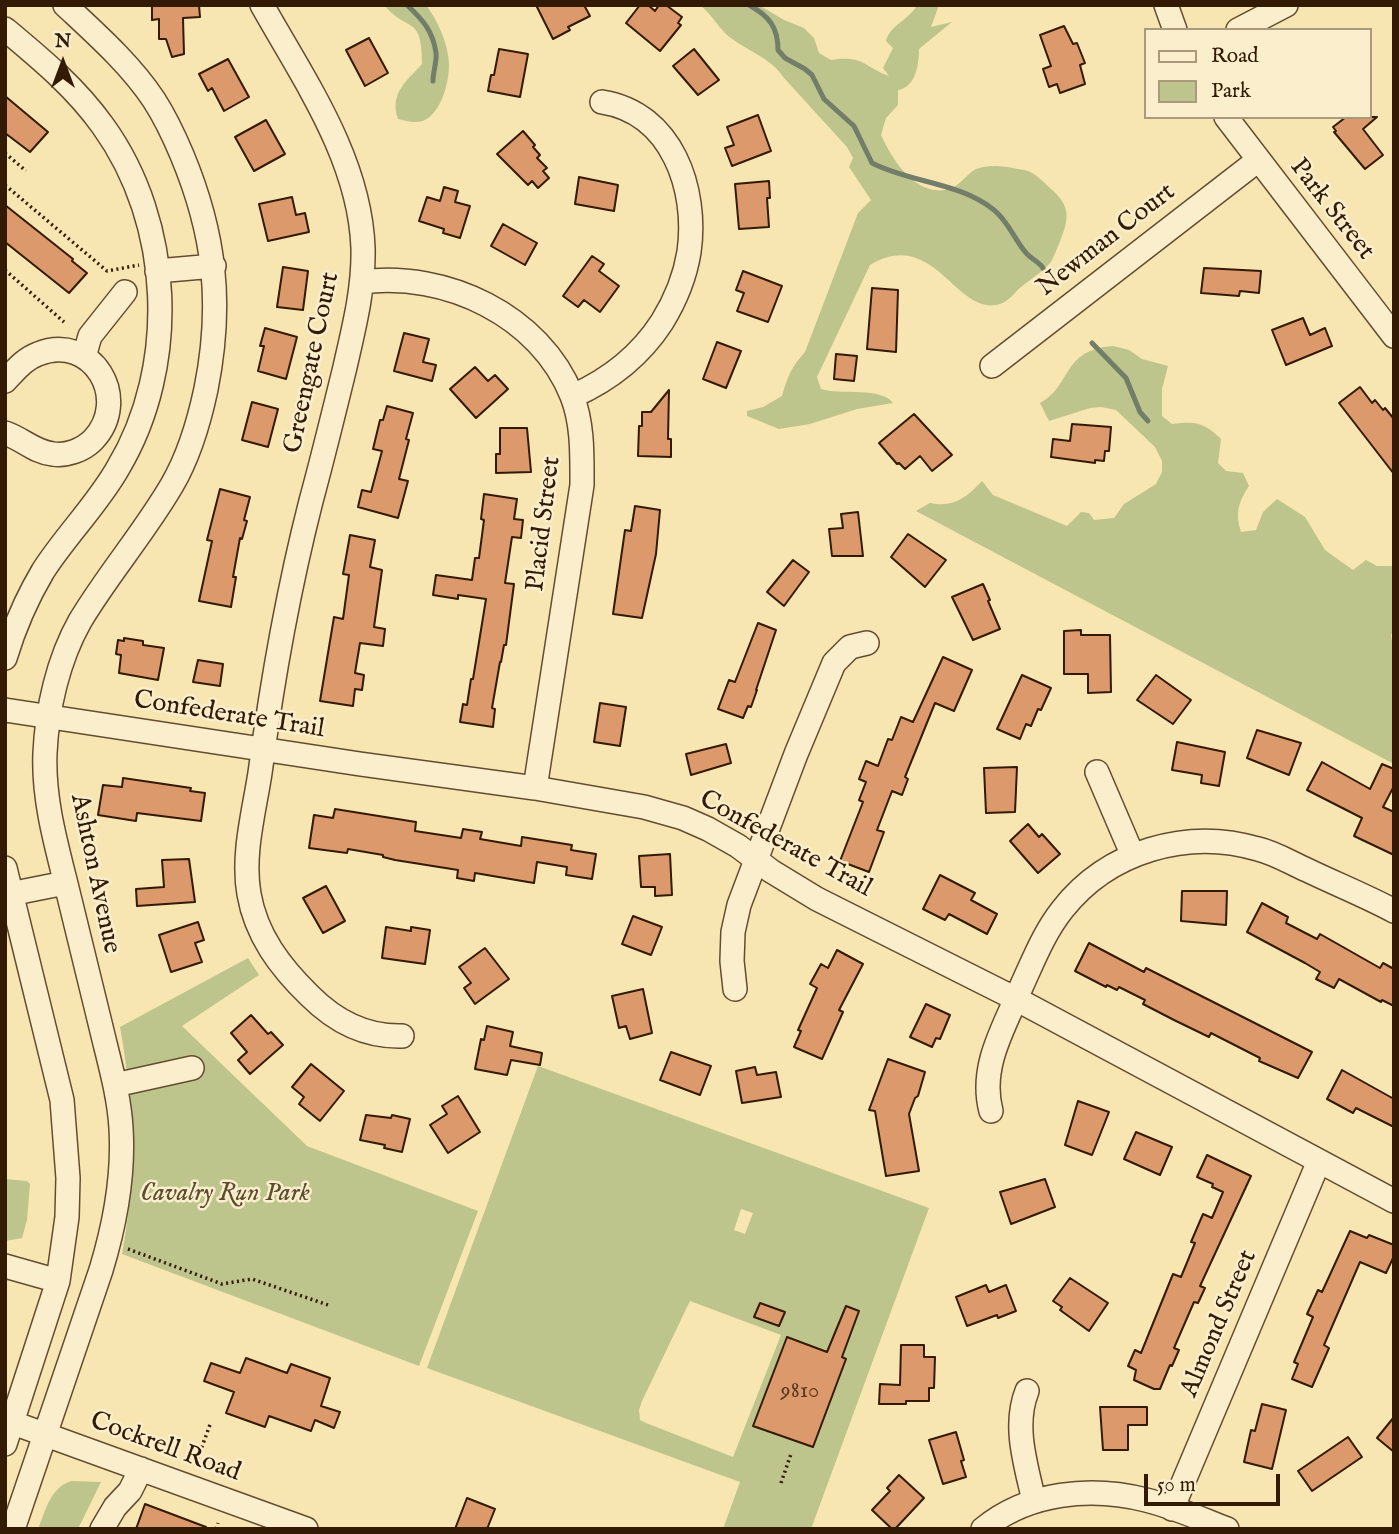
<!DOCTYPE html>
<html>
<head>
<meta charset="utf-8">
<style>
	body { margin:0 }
	#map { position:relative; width:1399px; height:1534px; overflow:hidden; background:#f7e5b2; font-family:"IM FELL English",serif }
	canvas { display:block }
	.frame { position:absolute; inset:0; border:7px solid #321a05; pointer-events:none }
	.legend { position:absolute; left:1144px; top:28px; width:228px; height:91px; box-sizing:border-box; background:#faeecd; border:2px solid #aa997d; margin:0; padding:9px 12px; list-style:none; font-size:21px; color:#321a05 }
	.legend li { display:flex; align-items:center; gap:14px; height:35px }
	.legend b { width:35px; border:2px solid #aa997d }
	.north { position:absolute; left:28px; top:28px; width:70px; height:70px; -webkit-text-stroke:5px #faeecd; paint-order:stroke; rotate:0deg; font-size:19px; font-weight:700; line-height:28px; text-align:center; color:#321a05 }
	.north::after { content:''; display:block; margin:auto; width:24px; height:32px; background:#321a05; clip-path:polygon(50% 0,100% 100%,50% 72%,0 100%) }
	.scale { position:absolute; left:1144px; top:1474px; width:136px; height:32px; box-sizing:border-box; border:4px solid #321a05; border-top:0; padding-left:9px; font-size:21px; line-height:24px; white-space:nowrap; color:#321a05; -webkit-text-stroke:5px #faeecd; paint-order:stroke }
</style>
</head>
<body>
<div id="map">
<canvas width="1399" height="1534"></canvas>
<div class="frame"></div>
<ul class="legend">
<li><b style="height:9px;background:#faeecd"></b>Road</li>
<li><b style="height:19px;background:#bdc58c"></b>Park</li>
</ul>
<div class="north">N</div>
<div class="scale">50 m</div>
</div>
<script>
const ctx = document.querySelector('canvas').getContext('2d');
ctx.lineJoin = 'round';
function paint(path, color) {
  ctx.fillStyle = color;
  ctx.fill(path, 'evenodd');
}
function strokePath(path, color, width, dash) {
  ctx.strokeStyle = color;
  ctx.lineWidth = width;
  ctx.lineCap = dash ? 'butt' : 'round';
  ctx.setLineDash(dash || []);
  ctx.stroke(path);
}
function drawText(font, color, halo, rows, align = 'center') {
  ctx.font = font + ' "IM FELL English",serif';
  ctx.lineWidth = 5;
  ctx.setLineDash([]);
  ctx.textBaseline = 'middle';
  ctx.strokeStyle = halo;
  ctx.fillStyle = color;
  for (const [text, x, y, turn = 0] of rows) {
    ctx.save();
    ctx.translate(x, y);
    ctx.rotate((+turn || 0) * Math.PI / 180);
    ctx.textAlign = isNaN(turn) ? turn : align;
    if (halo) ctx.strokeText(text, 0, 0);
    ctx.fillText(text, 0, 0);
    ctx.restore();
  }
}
paint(new Path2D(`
	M384,5H426C437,20 445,37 448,55C452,74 443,111 425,120C416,124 407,121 398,119C389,93 407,81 422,64C422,14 409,34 384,5Z
	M700,5H759L784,20L804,28L814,38L819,53L831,60C864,55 862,66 889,76L883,68L893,48L886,41C890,25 909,20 917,5H939L931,27L952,22L919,49C919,64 916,87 898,90V105L886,118L881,135C892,159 914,195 946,190C959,188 965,175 976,169C990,163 1010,167 1024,170C1035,172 1042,181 1050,188C1072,207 1069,219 1059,244C1056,250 1054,258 1050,263C1042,272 1030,280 1021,287C1014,293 1009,301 1000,304C956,318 935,226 870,265L817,377L821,389C840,395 882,387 893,403L857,409L810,424L779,429L747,416V411L763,407L782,396C787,377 792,366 805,352L858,213L871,200L849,167L853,158L847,147L784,78C771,57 744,50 726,34C717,25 711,14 700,5Z
	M1113,346L1129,350L1142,359L1168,366L1162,389V416L1172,424C1195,421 1204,422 1221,439L1218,463L1226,471L1243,473L1249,486C1238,502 1235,514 1241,532L1256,530L1263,512L1277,499L1305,517L1325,550L1353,570L1366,560L1377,566H1394V630L1391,635L1394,652V764L916,511L930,503C954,508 967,497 982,481L993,495L1067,526L1081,512L1089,513L1094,520L1114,518L1124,504L1156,484L1162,472V461L1155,447L1116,410L1101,407L1090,408L1049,421L1040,403C1073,385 1061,350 1113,346Z
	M248,958L259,975L182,1026L307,1146L478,1211L419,1366L122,1254C137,1175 134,1105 120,1027Z
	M538,1066L929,1208L811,1529H723L740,1482L427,1368ZM741,1209L753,1213L745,1234L734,1230ZM690,1301L781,1335L733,1457L646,1423L640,1420L639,1410L642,1401ZM759,1303L784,1312L779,1326L755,1317ZM786,1337L845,1359L813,1447L754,1426Z
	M5,1179L27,1181L30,1184L27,1220L22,1238L5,1241Z
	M71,1481L101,1482L78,1529H38C46,1510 50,1488 71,1481Z`), '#bdc58c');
strokePath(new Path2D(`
	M407,5C423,20 433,31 436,53C437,61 433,72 433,81
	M749,5C769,16 778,27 778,50L785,58L805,69L812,75L824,99L854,126L872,163C911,183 959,182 994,210C1009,222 1015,241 1027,254C1033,260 1039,262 1043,268
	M1092,343L1126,378L1140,412L1148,421`), '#727d6a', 5);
const building = new Path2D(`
	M152,5H199L200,17L183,18L184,54L172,57L166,39H159V19L152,20Z
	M536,5H584L590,16L568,27L570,30L553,39Z
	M640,5H648L655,11L659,5H666L682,17L678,23L681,25L660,51L626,23Z
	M1064,26L1073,44L1077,43L1085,63L1080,65L1085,84L1060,93L1057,84L1049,87L1043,69L1051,66L1040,35Z
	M369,38L388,73L365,86L346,50Z
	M499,49L528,54L520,97L488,91L491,75H494Z
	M694,49L719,80L698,95L673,66Z
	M228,59L249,97L224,111L212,88L208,91L199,74Z
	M5,96L48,132L30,152L5,133Z
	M758,115L771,151L732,166L725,148L734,145L727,127Z
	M1346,117H1377L1363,129L1383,155L1365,169L1334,132L1336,131L1333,127Z
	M266,120L285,154L254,171L235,137Z
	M523,131L535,145L533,147L540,155L537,158L547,168L543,171L549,178L538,188L532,181L528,185L497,154Z
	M579,177L618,185L614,211L575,204Z
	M769,181L770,198H767L769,227L739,229L735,184Z
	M444,187L458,191L455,202L470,206L460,238L443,233L444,229L419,221L427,197L440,201Z
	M292,197L296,215L305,213L309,232L268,241L259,204Z
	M5,205L73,259L72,261L87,273L69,293L5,242Z
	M503,224L537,243L525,265L491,246Z
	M592,256L604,264L599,271L619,286L600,312L584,300L578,307L563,296Z
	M283,267L308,271L303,310L277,307Z
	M1204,268L1261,271L1259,293L1240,291L1239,296L1201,293Z
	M743,271L782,286L768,322L737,311L744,293L736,290Z
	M872,288L898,290L896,352L867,349Z
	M1303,318L1310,335L1325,328L1332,346L1286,365L1272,330Z
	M265,328L297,337L286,379L258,371L264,346H260Z
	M404,333L429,339L423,362L436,365L432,381L394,371Z
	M717,342L741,351L726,388L703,379Z
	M836,354L857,356L854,381L834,379Z
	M475,367L488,381L495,375L508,389L476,418L450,389Z
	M1360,387L1372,403L1375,400L1383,410L1385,408L1394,419V474L1339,403Z
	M669,390L668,439H671V457L638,456L639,426H642V412H651Z
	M252,402L278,409L268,447L242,440Z
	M387,406L413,413L406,439L409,440L399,479L408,481L398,518L358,507L362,490L371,492L382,451L373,449L380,420H383Z
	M914,414L952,455L932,471L920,456L905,469L899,463L897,464L879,443Z
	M1072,424L1111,427L1109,451H1105L1104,461L1095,460V463L1051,457L1053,439L1070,441Z
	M500,428H527L531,472L496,473V454H500Z
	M220,489L250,497L244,520L247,521L242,539L240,538L233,577H236L231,607L199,601L212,541L207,540Z
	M484,494L517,499L514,519L523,520L521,538L512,537L505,583L514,584L506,645H504L501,662H500L492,708L495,709L493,727L460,722L463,704L467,705L471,679H473L486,599L458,595V599L433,595L436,575L472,580L475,558H479L484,520L481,519Z
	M635,506L660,510L656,554L642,618L613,614L625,530L631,531Z
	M858,512L863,556H832L829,529L843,528L841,514Z
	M908,534L946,560L925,587L891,557Z
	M350,535L375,540L370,567L382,570L374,627L385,629L383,646L360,643L355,673L364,675L362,690L355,689L353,706L320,701L334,617L343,619L349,575L343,574Z
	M793,560L809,572L784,606L767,592Z
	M983,584L990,600L988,601L1000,629L973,640L952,597Z
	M758,623L776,630L756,690H757L751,707L748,706L743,718L718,709L729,680L735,682Z
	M1081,630V635H1110L1111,692L1088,693V674H1064V631Z
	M124,638L143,641V645L164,648L158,680L119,673L121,655L116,654L118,640L124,641Z
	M943,657L972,670L954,711L935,703L905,777L908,779L902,795L892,791L877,830L884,832L869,872L840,861L863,802L859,800L866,782L859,779L866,761L878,766L888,739L892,740L901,717L913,722Z
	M198,660L223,664L220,686L193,682Z
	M1022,675L1051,688L1041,710L1038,709L1031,726L1026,724L1020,739L997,729Z
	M1156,675L1191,700L1173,724L1137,700Z
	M600,703L626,707L620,746L594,742Z
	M1257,730L1301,743L1289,775L1247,758Z
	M1177,742L1225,752L1219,786L1201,783L1202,775L1172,770Z
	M726,744L731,763L691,775L686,754Z
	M1322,762L1370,789L1382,764L1394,769V786L1383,807L1394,812V855L1354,836L1362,818L1307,790Z
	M1017,767L1015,812L986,813L984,768Z
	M123,778L191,788L190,791L205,793L201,821L137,813L136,821L98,815L103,785L122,787Z
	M335,809L416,822L415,831L461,838L463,829L482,832L480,839L521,846L522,837L572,845L571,850L596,854L592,879L566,875L567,867L537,862L534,883L475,873L474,881L457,878L458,870L395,860L383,857V855L348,849L347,853L309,848L314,815L333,818Z
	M1028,824L1039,837L1042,834L1060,854L1038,873L1010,841Z
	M670,854L672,895L655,896V887H641L639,856Z
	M189,859L195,902L137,906L136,889L164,887L162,860Z
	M940,875L975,893L971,900L997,914L987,934L949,914L945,920L923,909Z
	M326,886L345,921L323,933L303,898Z
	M1182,891H1227L1226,925L1181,921Z
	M1262,903L1288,917L1286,923L1317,939L1320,934L1380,968L1383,963L1394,969V1006L1382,1000L1381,1002L1339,979L1334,988L1316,979L1320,972L1305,963L1247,932Z
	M633,916L662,927L651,955L622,944Z
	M198,922L204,940L195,943L202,962L171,972L159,935Z
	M386,927L411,931V927L430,930L425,964L382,958Z
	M1089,943L1144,972L1146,968L1312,1052L1298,1078L1259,1061L1260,1058L1211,1033L1209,1037L1174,1020L1143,1004L1145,1000L1119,987L1117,990L1107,985L1106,987L1075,971Z
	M485,948L509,979L475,1004L464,988L471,983L459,967Z
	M837,950L863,964L839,1010L843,1012L822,1059L794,1047L801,1031L798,1030L817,988L810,984L821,964L828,968Z
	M643,989L652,1033L630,1039L626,1026L619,1028L612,996Z
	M926,1004L950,1015L940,1039L936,1038L932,1047L910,1037Z
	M251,1015L268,1034L271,1032L283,1045L250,1074L238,1060L247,1052L231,1033Z
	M487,1026L513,1032L510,1046L542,1053L540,1065L511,1060L507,1075L475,1069L481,1039L484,1040Z
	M671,1052L711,1066L700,1095L660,1080Z
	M888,1059L925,1072L918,1096L915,1098L909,1114L919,1171L886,1176L875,1111L869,1110Z
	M311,1064L344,1091L320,1121L299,1104L304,1097L292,1087Z
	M755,1067L757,1075L776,1072L781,1097L742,1103L736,1071Z
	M1342,1070L1394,1099V1127L1356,1108L1353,1113L1327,1099Z
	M458,1096L480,1132L448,1153L430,1125L447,1114L442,1106Z
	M1078,1101L1109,1112L1092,1155L1065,1145Z
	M366,1115L391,1118L392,1115L410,1119L402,1152L384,1148L385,1145L360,1140Z
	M1136,1132L1172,1147L1160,1175L1124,1159Z
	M1207,1155L1251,1176L1200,1286L1205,1288L1198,1303L1194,1302L1174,1348L1179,1350L1172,1366L1170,1365L1160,1389H1154L1134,1380L1136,1370L1128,1366L1135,1350L1141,1353L1173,1274L1181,1277L1195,1243L1191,1242L1203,1214L1212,1218L1223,1192L1212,1187L1213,1184L1197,1177Z
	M1045,1179L1055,1207L1011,1224L1000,1192Z
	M1350,1231L1367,1238L1369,1235L1394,1245V1256L1386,1273L1360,1262L1324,1345L1329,1348L1312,1387L1292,1379L1298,1364L1294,1362L1313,1317L1307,1314L1318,1290L1322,1292Z
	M1070,1278L1108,1303L1089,1331L1060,1310L1062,1307L1053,1301Z
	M986,1285L989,1292L1006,1285L1016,1311L998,1318L997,1315L967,1326L956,1297Z
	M760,1303L785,1312L779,1326L754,1317Z
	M846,1306L859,1311L842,1357L846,1359L813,1447L753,1426L787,1337L827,1352Z
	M901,1345H924V1357H935L934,1388H929V1401H906V1404H879L880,1384L900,1385Z
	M246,1358L287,1373L291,1364L330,1378L321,1406L340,1412L334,1428L315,1420L311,1431L269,1416L265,1427L226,1413L234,1392L204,1381L211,1363L240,1373Z
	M1262,1404L1286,1410L1272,1469L1244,1462L1251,1430L1255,1431Z
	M1100,1407H1147V1425H1128V1450H1103Z
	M1394,1417V1452L1377,1438Z
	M956,1432L964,1460L961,1461L966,1477L943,1484L929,1440Z
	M1348,1437L1362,1457L1312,1491L1298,1471Z
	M899,1475L924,1498L895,1529H892L872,1510L890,1491L887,1488Z
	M467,1498L495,1509L487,1529H455Z
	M145,1504L206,1527V1529H136Z`);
paint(building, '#db996c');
strokePath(building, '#321a05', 2);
const minor = new Path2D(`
	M262,5C304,80 360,159 363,248C364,289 354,327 345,367C334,412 323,457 311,501C288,591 272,682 260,773C254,812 242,855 249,894C256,935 280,967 310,996C335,1021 366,1037 402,1036
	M1166,5L1175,30
	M5,29C41,59 76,88 103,126C173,223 179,366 118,468C97,505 66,535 43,571C27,598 14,628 5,658
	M1238,30L1286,5
	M1226,117L1394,336
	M157,271L214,266
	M362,282C445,271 540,315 572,396C583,424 582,455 582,485L535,788
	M84,357L90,336L125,292
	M992,366L1257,161
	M5,381C15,371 24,359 38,354C92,332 132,399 93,440C83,450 67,456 53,454C34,452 23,439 5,433
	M573,396C609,380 640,356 662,322C675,301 685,277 689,252C698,189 672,113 602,102
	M5,710L360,764L535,788L644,807L683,818L708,829L738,846L771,871L817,899L1016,999L1394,1201
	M1097,772L1133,856
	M5,868L62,1100L68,1178L67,1217L58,1281L5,1444
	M5,895L65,883
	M735,989L732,961L733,932L739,905L796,754L834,663L850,647L867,643
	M115,1085L192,1068
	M991,1111C979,1066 1005,1026 1022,985C1034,959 1044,933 1062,910C1108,851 1187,828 1258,849C1275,853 1291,863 1307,870C1336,884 1366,896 1394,911
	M5,1266L58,1281
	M1027,1391C1013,1426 1026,1465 1034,1501
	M5,1420L306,1529
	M1172,1509L1319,1161
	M13,1529L101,1270C115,1224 124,1176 121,1128C119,1094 109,1061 101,1027C90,981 78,934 67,888C56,844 43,799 45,753C47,709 58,660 80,621C108,574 144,533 172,485C189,456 199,422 206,389C223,304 215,234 182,155C174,136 165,117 154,100C130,64 96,34 65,5
	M102,1529L115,1507L130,1491L141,1469
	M983,1529C1028,1492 1091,1486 1146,1500C1174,1507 1201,1519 1227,1529`);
strokePath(minor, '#634d30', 26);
strokePath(new Path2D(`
	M5,153L26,171
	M5,185L107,271L139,265
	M5,270L64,322
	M128,1249L222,1284L252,1279L331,1306
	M196,1463L211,1422
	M781,1483L791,1454
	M216,1529L218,1523`), '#321a05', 3.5, [2, 3.5]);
strokePath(minor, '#faeecd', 23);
drawText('23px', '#5c3a1f', null, [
	["9810",800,1392]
]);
drawText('26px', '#321a05', '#faeecd', [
	["Park Street",1331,210,52],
	["Newman Court",1107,241,-38],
	["Greengate Court",313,363,-78],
	["Placid Street",545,524,-83],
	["Confederate Trail",229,716,9],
	["Confederate Trail",785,845,29],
	["Ashton Avenue",94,874,78],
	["Almond Street",1220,1324,-67],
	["Cockrell Road",165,1448,20]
]);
drawText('italic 26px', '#5c4d2e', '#faeecd', [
	["Cavalry Run Park",225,1195]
]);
</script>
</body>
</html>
